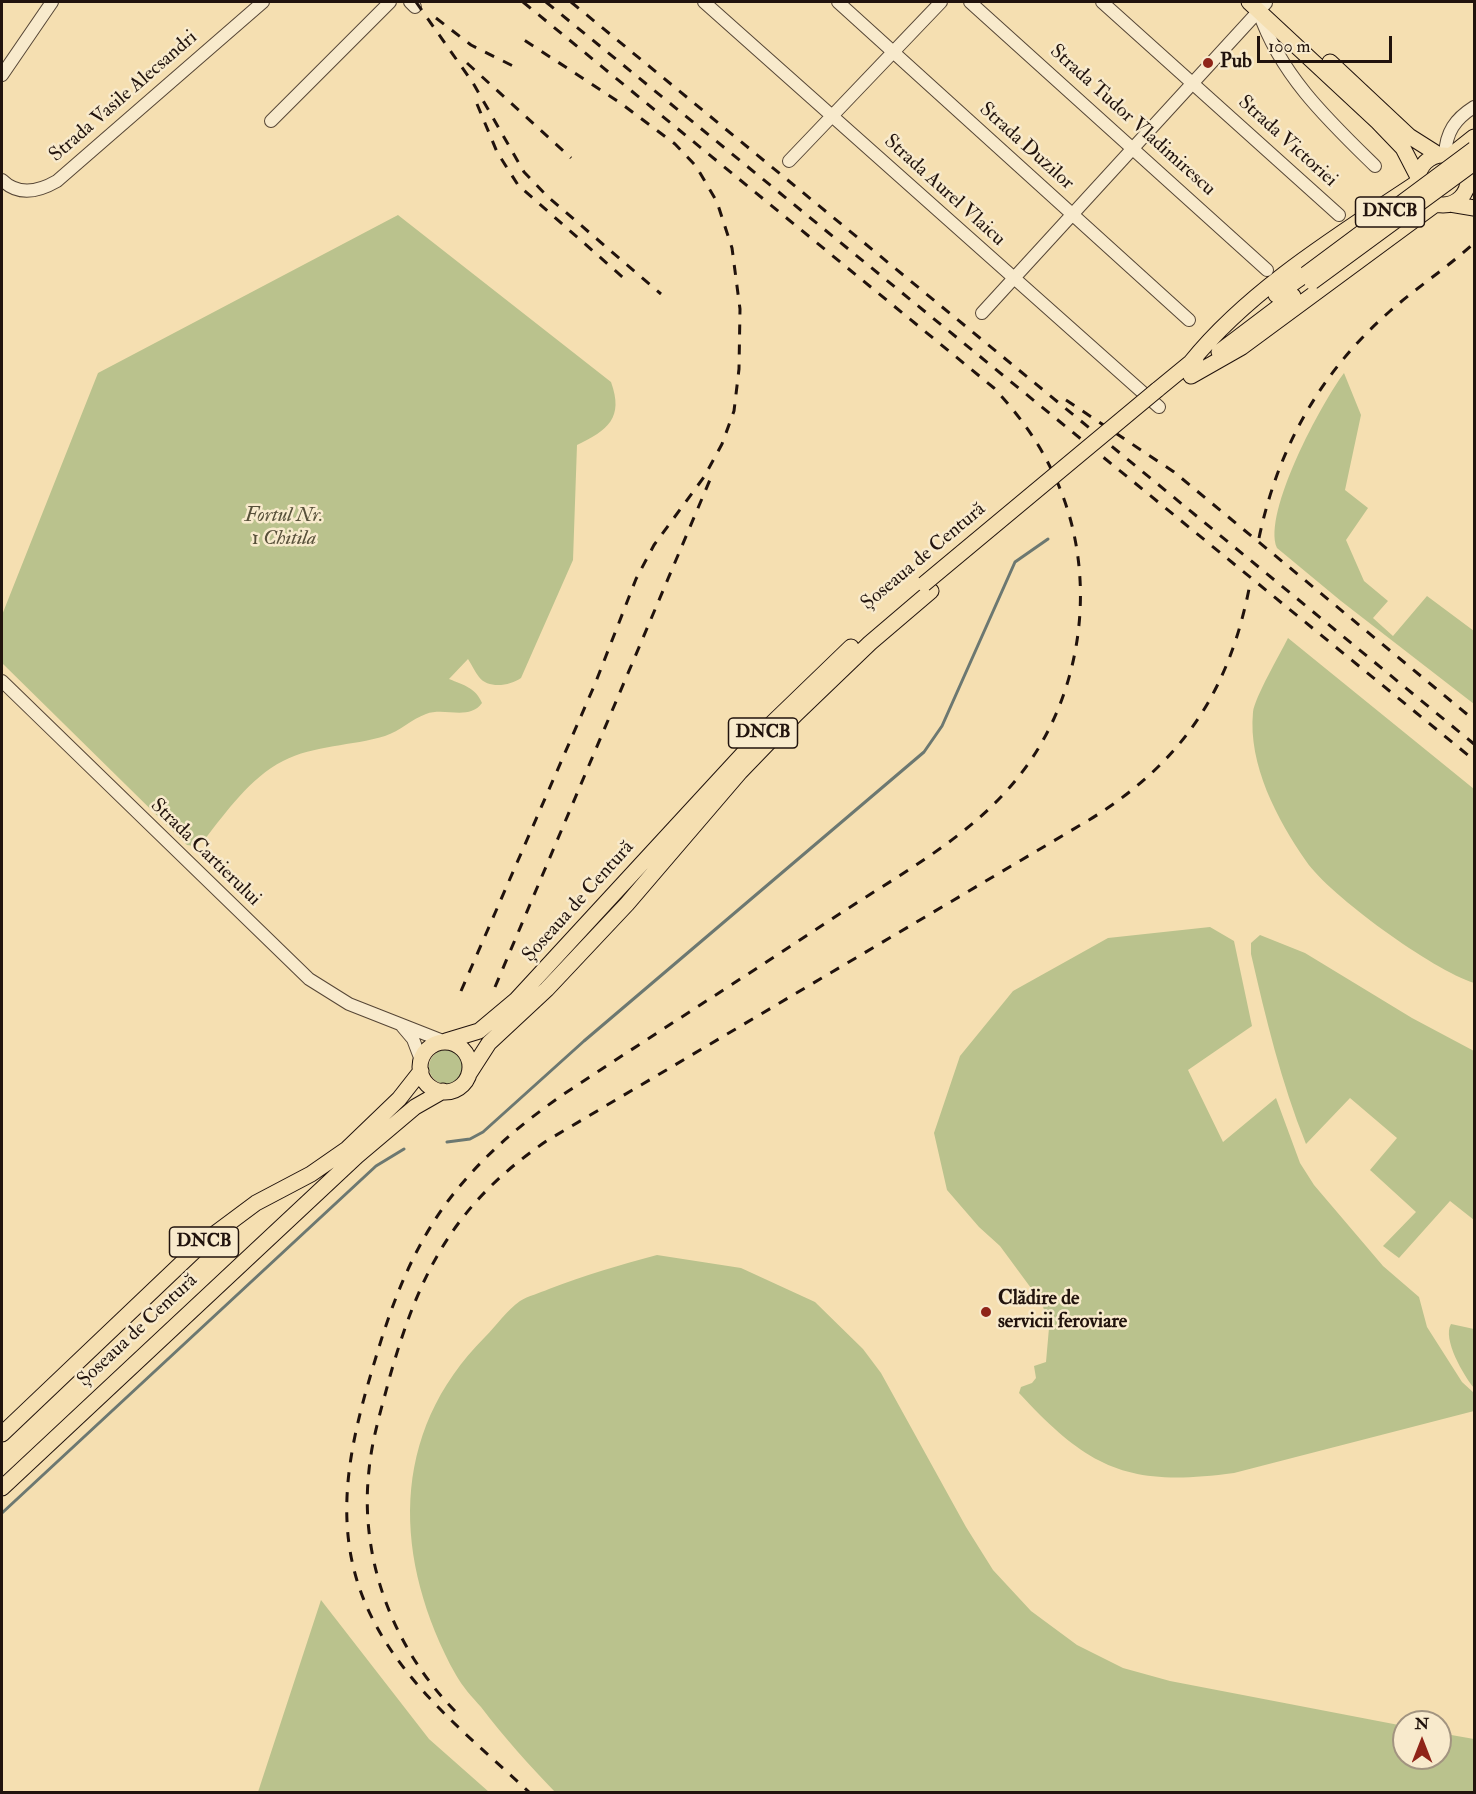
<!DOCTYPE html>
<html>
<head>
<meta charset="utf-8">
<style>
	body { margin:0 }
	#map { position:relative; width:1476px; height:1794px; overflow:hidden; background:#f5dfb1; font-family:"IM FELL Double Pica",serif }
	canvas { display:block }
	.frame { position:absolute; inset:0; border:3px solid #21130d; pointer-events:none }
	.north { position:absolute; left:1392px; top:1710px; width:60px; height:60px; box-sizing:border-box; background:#f8eacc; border:2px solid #a29480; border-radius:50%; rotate:0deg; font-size:16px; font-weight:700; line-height:24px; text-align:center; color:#21130d }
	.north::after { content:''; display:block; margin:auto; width:21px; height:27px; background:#8f2418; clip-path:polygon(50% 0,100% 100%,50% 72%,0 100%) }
	.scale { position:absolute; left:1257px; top:36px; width:135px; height:27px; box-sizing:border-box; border:3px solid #21130d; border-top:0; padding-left:8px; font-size:18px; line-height:21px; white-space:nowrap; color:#21130d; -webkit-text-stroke:4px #f8eacc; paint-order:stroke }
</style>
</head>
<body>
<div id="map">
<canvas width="1476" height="1794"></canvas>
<div class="frame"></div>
<div class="north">N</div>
<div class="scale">100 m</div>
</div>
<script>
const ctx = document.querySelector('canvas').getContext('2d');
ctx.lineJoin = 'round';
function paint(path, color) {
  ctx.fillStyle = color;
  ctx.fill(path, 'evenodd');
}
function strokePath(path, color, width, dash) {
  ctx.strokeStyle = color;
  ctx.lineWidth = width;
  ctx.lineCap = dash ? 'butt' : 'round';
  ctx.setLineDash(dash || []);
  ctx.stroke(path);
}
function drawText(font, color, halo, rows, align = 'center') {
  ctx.font = font + ' "IM FELL Double Pica",serif';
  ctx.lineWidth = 5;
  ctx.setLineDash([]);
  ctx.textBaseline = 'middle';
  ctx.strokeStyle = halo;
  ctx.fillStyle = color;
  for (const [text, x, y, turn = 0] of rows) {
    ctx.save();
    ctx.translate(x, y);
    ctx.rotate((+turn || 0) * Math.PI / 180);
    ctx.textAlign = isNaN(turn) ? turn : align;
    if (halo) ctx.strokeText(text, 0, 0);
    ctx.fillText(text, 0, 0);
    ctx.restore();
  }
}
paint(new Path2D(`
	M398,215L611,382C624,418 608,430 577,445L573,560L521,678C510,686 488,689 479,677C475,672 472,665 468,659L449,679C464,685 476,688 482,703C469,721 445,707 426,714C412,719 400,731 385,736C352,746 314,745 283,761C250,778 227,811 205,839L195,846L187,845L2,663V615L98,373Z
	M1344,373L1361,415L1345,490L1368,508L1346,540L1364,581L1388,601L1373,618L1393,636L1427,596L1474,631V704L1341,601L1277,548C1262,513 1322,402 1344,373Z
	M1288,638L1474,789V983C1433,970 1330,896 1306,861C1277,819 1248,765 1253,712C1255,697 1280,654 1288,638Z
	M1210,927L1234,941L1252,1026L1188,1070L1223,1142L1276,1098L1300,1163L1314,1185L1383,1266L1419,1297L1427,1327L1462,1382L1474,1393V1411L1234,1473C1129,1487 1090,1470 1019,1393L1021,1387L1032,1383L1036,1378L1034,1366L1046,1362L1049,1328L1042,1303L1000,1246L979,1227L947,1190L934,1133L960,1056L1013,991L1108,938Z
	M1260,935L1305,953L1412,1018L1474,1051V1220L1450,1201L1399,1258L1383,1246L1416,1212L1370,1170L1397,1138L1350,1098L1306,1144C1281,1082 1266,1019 1251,954V943Z
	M429 1067a17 17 0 1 1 34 0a17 17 0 1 1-34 0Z
	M657,1255L741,1268L815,1302L863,1349L881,1373L966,1527L993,1570L1031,1611L1077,1645L1123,1668L1170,1681L1404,1726V1758H1440V1733L1474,1739V1792H555C529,1765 504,1737 481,1707C472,1697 462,1686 456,1675C393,1560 388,1434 485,1337C496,1326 507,1310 520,1301C528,1296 540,1293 549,1289C585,1275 620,1265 657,1255Z
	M1451,1324L1474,1329V1388C1464,1376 1442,1339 1451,1324Z
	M321,1600L429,1739L489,1792H258Z`), '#bac28d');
strokePath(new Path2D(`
	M447,1142L470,1139L483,1132L584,1041L924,752L942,726L1015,562L1048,539
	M2,1513L376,1166L404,1149`), '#6c7871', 3);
const minor = new Path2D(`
	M410,2L415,7
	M704,2L1159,407
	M838,2L1189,320
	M970,2L1267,270
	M1102,2L1339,215
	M1259,12C1280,75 1329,121 1375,166
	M2,75L52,2
	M271,121L390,2
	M1445,155C1446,132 1455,119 1474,107
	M789,161L941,2
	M2,180C18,196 38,192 57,181L263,2
	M982,313L1266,3
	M2,681L309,979L349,1004L443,1041
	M402,1026L413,1039L421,1060`);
const major = new Path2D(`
	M1249,2L1378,122L1403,148L1418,177
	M1330,62L1409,136L1439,155
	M1418 180a25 25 0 1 1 50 0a25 25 0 1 1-50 0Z
	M1450,156L1474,137
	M1450,204L1474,208
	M1276,295L1306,274
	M1219,352L1293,296
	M1191,362C1250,289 1340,234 1418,182
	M1191,376L1242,347L1436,204
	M1157,390L1196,358
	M446,1041L479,1031L516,1000L764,731L851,647
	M420 1067a25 25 0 1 1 50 0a25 25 0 1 1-50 0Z
	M469,1074L489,1043L547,989L627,904L740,772L796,714L870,643L931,591
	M2,1434L205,1241L256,1203L311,1174L347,1149L399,1099L421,1071
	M2,1488L357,1156L415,1107L443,1091`);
strokePath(minor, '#564636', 14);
strokePath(major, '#21130d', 17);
strokePath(minor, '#f8eacc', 12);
strokePath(major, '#f5dfb1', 15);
strokePath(new Path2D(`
	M416,2L473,83L524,172L548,197L661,294
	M523,2L994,388C1018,414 1039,442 1053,473C1102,574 1084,703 1010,787C964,840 899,875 841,913C749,974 656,1033 564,1094C519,1125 478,1160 445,1205C412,1251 392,1303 376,1357C351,1439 330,1522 366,1605C400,1683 469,1736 529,1792
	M546,2L1474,760
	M571,2L1474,744
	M436,18L471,45L519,69
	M467,63L571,158
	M477,104L497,152L518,185L627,281
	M1066,400L1174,472L1474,720
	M1259,538C1278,448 1320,373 1389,312C1416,288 1447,268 1474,243
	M495,987L712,475
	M461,991L595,684L636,579L654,545L704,477L722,444L734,411L739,369L740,309L732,248L717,202L696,166L675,144L619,102L518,36
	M455,1711C393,1648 359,1558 369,1470C372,1438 382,1407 390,1376C420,1271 455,1203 548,1140L1089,820C1180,764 1228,694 1249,589`), '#21130d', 3, [10, 10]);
const majorBridge = new Path2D(`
	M1306,274L1474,149
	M1312,282L1474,163
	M924,584L1157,390`);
strokePath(majorBridge, '#21130d', 17, []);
strokePath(majorBridge, '#f5dfb1', 15);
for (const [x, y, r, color] of [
	[1208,63,6,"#8f2418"],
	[986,1312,6,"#8f2418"]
]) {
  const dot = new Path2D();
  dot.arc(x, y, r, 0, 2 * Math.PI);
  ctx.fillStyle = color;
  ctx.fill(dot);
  strokePath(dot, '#f8eacc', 2);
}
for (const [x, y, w] of [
	[1390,212,69],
	[763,733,69],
	[204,1242,69]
]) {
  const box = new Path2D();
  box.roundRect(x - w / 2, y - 15, w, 30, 4.5);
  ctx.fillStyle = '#f8eacc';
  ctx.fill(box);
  strokePath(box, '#21130d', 1.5);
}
drawText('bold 18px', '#21130d', null, [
	["DNCB",1390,212],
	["DNCB",763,733],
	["DNCB",204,1242]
]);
drawText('bold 20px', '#21130d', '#f8eacc', [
	["Pub",1220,63],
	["Clădire de",998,1300],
	["servicii feroviare",998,1323]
], 'left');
drawText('20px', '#21130d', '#f8eacc', [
	["Strada Vasile Alecsandri",124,97,-41],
	["Strada Tudor Vladimirescu",1132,121,42],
	["Strada Victoriei",1287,142,42],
	["Strada Duzilor",1026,147,42],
	["Strada Aurel Vlaicu",944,191,42],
	["Șoseaua de Centură",924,557,-40],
	["Strada Cartierului",205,853,44],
	["Șoseaua de Centură",579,902,-48],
	["Șoseaua de Centură",138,1331,-43]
]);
drawText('italic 20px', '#57503a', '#f8eacc', [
	["Fortul Nr.",284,517],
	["1 Chitila",284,540]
]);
</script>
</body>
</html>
